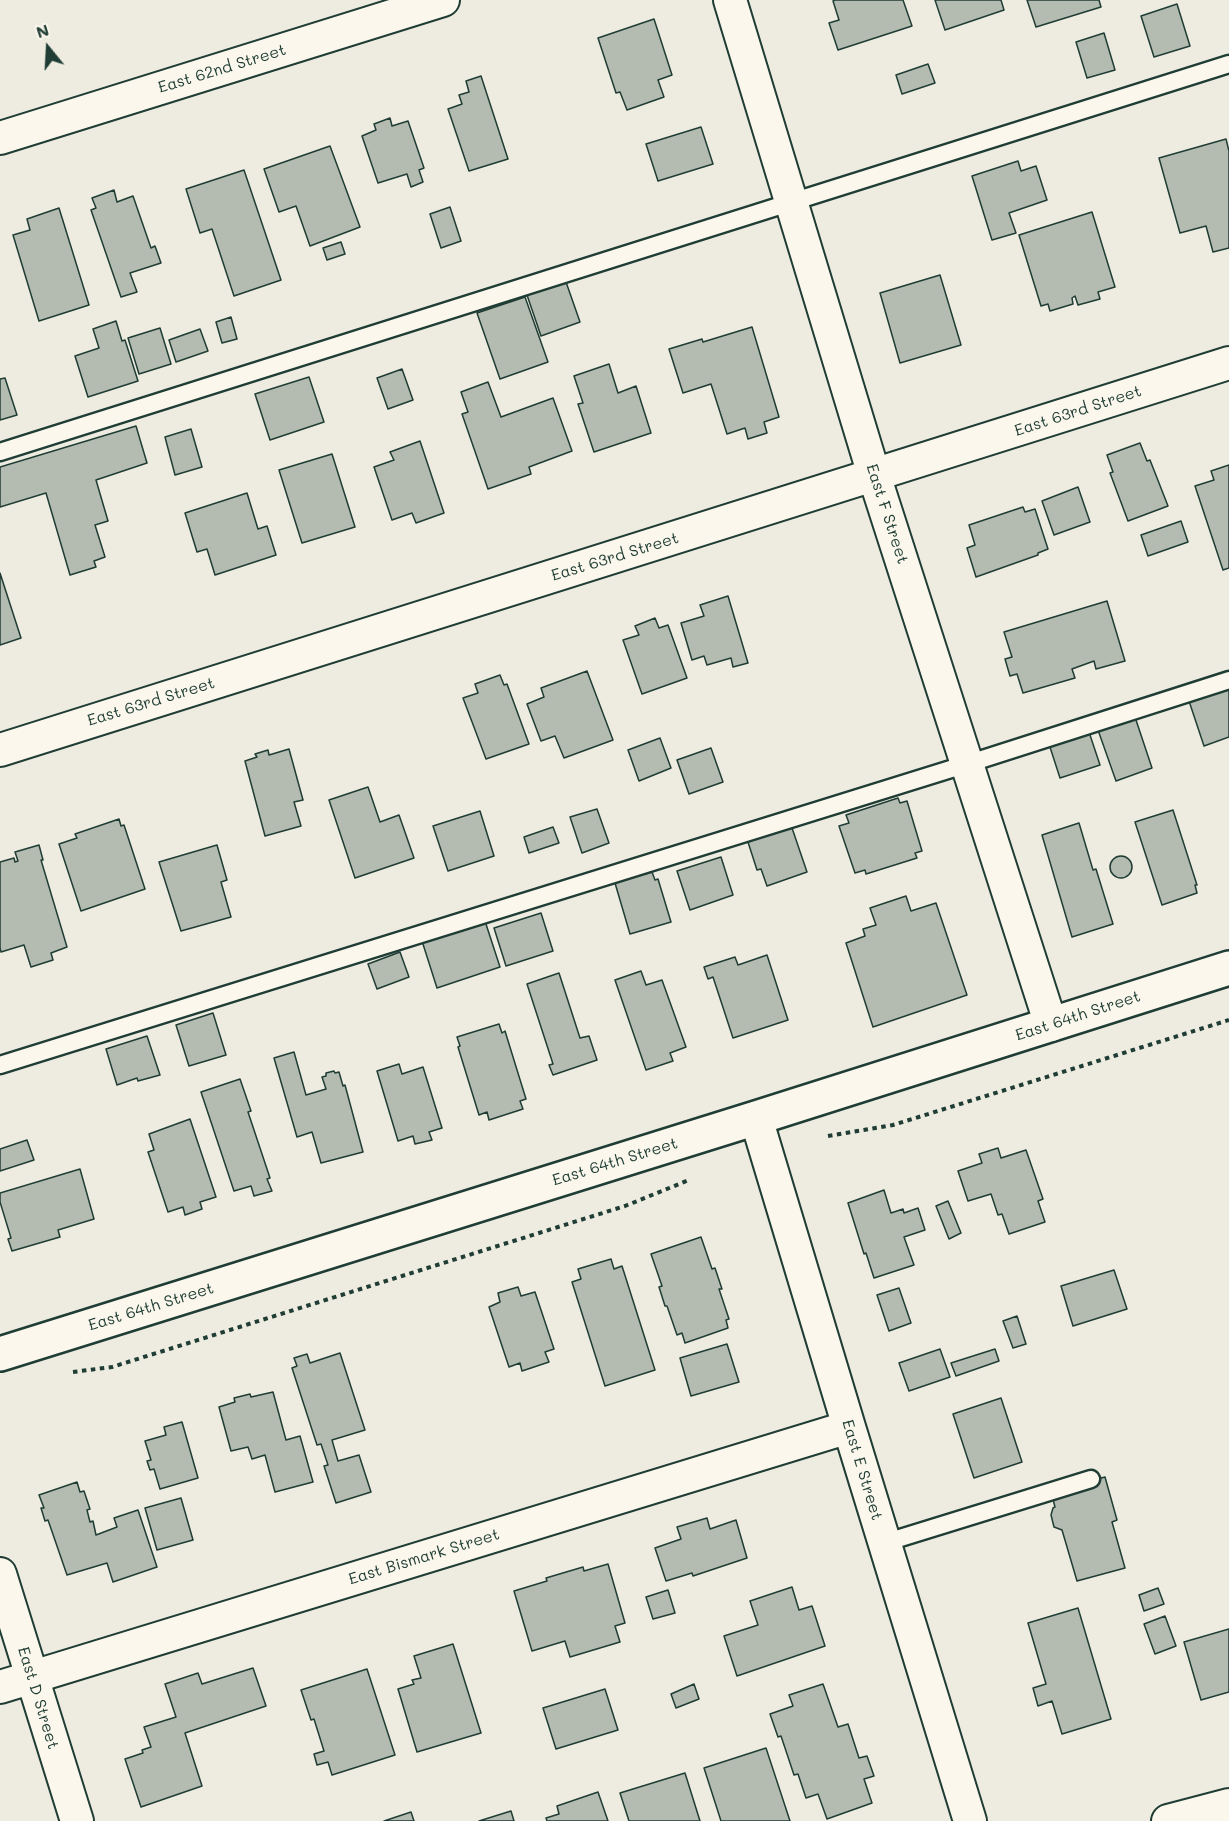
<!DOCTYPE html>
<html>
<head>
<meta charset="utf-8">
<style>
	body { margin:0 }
	#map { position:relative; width:1229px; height:1821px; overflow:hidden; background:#eeece1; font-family:Mali,sans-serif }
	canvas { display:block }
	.north { position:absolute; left:18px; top:18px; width:60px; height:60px; -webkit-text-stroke:4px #fbf7ec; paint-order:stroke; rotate:342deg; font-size:16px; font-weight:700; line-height:24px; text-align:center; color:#1f3d34 }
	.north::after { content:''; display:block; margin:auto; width:21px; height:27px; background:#1f3d34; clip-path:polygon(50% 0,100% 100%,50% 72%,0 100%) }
</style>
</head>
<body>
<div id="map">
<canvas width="1229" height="1821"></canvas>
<div class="north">N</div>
</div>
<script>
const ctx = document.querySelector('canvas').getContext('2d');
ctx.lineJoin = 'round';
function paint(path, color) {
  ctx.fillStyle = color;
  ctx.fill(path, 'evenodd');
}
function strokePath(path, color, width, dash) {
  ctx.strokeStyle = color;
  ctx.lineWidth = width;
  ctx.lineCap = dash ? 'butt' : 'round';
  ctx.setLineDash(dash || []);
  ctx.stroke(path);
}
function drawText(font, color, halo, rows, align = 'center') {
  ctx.font = font + ' Mali,sans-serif';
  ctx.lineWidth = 5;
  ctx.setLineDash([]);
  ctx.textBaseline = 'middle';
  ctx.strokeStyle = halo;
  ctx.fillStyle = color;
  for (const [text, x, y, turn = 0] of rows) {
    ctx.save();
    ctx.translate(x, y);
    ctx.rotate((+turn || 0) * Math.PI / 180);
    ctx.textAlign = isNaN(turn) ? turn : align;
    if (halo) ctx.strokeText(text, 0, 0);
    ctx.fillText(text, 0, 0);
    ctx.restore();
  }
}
const building = new Path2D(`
	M835,0H903L912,26L838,50L829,23L839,20L833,1Z
	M935,0H1001L1004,10L945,30Z
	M1027,0H1099L1101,7L1036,27Z
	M1177,4L1190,46L1154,57L1141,16Z
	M654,19L672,75L658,80L664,97L627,110L620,92L616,93L598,38Z
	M1104,33L1115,70L1087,78L1076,42Z
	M928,64L935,83L902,94L896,75Z
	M481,76L508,159L469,171L448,109L462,104L459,95L469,92L466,81Z
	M390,118L392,126L408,121L424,168L419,170L423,182L411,187L407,174L378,183L362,136L376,130L374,124Z
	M701,127L713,164L658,181L646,144Z
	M1226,139L1229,151V248L1213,252L1206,226L1180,233L1159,158Z
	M330,146L360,227L310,246L296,206L279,212L264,169Z
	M1018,161L1021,171L1036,166L1047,200L1009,213L1016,233L992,240L972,176Z
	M244,170L281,280L234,296L212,229L200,233L186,189Z
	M114,190L117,202L133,196L151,248L155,246L161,263L130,273L137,292L121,297L91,210L96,208L92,198Z
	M450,207L461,241L441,248L430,214Z
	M59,208L89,305L39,321L13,235L30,230L27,219Z
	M1092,212L1115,287L1098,292L1100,299L1078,305L1075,296L1072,298L1073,304L1050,311L1048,304L1041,306L1019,235Z
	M341,242L345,254L327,260L323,248Z
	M940,275L961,345L900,363L880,293Z
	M566,282L580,322L541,336L527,295Z
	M525,297L548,362L500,379L477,313Z
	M231,317L237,339L222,343L216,322Z
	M116,321L122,341L125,340L138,381L88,397L75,356L99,348L93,329Z
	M752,327L779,417L764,422L767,433L748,439L745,428L727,434L711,384L683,393L669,349L702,339L703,342Z
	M160,328L171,364L139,374L128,338Z
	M200,329L208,351L176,362L169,340Z
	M609,364L618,393L636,386L651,433L594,452L578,404L583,403L574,376Z
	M402,369L413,400L388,409L377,378Z
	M309,377L324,422L270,440L255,394Z
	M5,378L17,415L0,420V379Z
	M488,382L501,417L553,398L572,451L529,467L531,474L488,489L462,414L468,412L461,392Z
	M136,426L147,463L96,480L108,521L95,525L105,557L94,561L96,567L70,575L46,493L0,507V467Z
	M191,429L202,467L175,475L165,437Z
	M420,441L444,513L416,523L412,513L392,520L374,467L394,460L390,452Z
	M1140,443L1147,461L1150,460L1168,506L1128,521L1110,473L1113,472L1107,455Z
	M332,454L355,527L302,543L279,470Z
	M1229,465V568L1223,570L1195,486L1214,480L1211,471Z
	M1078,487L1090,522L1054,535L1042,501Z
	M247,493L258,529L267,526L276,555L215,575L207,549L197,552L185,513Z
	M1023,507L1025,512L1035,509L1048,549L1038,553V555L976,577L967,548L975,545L969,525Z
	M1181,521L1188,542L1148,556L1141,535Z
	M0,573L21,638L0,645Z
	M728,596L748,663L733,667L731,658L707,665L704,656L692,660L681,623L704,616L700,605Z
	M1107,601L1125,661L1096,669L1094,661L1072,669L1075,678L1023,693L1017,674L1010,676L1005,659L1012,657L1004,632Z
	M655,618L659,628L668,625L687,678L642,694L623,640L639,635L635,626Z
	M587,671L613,740L564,758L555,736L541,741L527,704L544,697L541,688Z
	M500,675L504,685L507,684L529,744L486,759L463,698L478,693L475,684Z
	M1229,688V737L1204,746L1189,701Z
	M1135,717L1152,768L1116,781L1098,730Z
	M1088,729L1100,765L1060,778L1048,741Z
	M660,738L671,768L639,781L628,750Z
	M711,748L723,782L689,794L677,760Z
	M289,749L303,800L294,802L301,826L265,836L245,761L257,757L255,754L268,750L269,755Z
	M368,787L380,822L399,815L414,858L355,878L329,800Z
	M898,798L900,803L907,801L922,851L915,853L917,858L866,874L865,870L855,873L839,826L849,823L846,815Z
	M597,809L609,843L582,853L570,817Z
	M1173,810L1197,885H1195L1197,893L1162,905L1135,822Z
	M480,811L494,856L448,871L433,826Z
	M119,819L121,826L124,825L145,889L81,911L59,844L77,838L75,834Z
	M1079,823L1093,870L1096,869L1113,924L1072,937L1042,835Z
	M791,825L807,872L767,886L761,869L757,870L747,839Z
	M553,827L559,843L529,853L524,837Z
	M39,845L43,860H41L67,947L51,953L53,960L31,967L24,945L1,952L0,948V862L14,858L15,862L18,861L15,852Z
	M217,845L227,880L221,882L231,917L181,931L159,862Z
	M1110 867a11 11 0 1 1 22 0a11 11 0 1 1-22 0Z
	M721,857L733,895L690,910L677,871Z
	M652,872L655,880L658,879L671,922L630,934L615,883Z
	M906,896L911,911L936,903L967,995L873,1027L846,943L865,936L863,929L876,925L870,908Z
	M541,913L553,951L506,966L494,928Z
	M485,921L500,967L437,988L422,941Z
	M400,952L409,977L377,989L368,964Z
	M767,955L788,1020L733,1038L713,977L708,979L704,967L735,957L738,965Z
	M641,971L646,985L662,980L686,1047L670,1053L673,1061L646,1070L615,980Z
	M559,973L580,1038L589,1036L597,1060L553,1075L549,1065L553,1064L527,984Z
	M213,1013L226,1055L189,1066L176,1025Z
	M499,1024L502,1033L505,1031L526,1099L520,1101L523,1109L489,1120L487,1112L479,1115L458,1047L460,1046L457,1037Z
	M147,1036L160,1075L138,1081L137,1078L117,1085L106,1049Z
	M294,1052L306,1095L326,1089L322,1077L326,1076V1073L334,1071L335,1073L339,1072L343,1086L345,1085L363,1152L321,1163L312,1132L297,1137L274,1058Z
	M399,1064L402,1074L423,1067L442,1128L429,1132L432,1140L415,1144L413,1136L398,1141L377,1071Z
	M240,1079L251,1111L248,1112L270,1178L267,1179L272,1191L254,1196L251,1186L234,1191L201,1092Z
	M190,1119L216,1197L200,1202L202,1209L185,1215L183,1207L168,1212L148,1152L154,1150L149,1134Z
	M27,1140L34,1160L0,1171V1149Z
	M998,1148L1001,1158L1026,1150L1043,1199L1038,1201L1045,1222L1009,1234L1002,1214L998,1215L991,1194L968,1201L958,1171L982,1163L979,1154Z
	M80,1169L94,1219L58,1230L60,1237L12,1251L8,1239L11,1238L0,1202V1193Z
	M884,1190L891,1213L903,1209L904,1213L918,1208L925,1230L904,1237L914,1265L874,1278L866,1253L864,1254L848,1203Z
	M948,1201L961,1233L949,1239L936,1206Z
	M701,1237L712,1269L715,1268L722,1289H719L729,1319L726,1320L728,1328L685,1343L682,1333L677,1335L667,1306H665L659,1287L662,1286L651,1254Z
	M611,1259L614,1269L622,1266L655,1370L605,1386L572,1282L581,1279L578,1269Z
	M1114,1270L1127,1309L1073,1326L1061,1286Z
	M518,1287L521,1296L535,1292L554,1349L545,1352L549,1362L522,1371L520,1363L509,1367L489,1307L500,1302L498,1293Z
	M899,1288L911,1323L889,1331L877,1295Z
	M1017,1316L1026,1344L1013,1348L1003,1321Z
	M727,1344L739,1382L691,1396L680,1358Z
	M940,1349L950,1377L909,1391L899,1363Z
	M995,1349L999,1361L956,1376L951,1363Z
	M340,1353L365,1430L332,1440L338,1461L359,1455L371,1492L336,1503L324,1466L328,1465L321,1444L317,1445L292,1368L297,1366L294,1358L307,1354L310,1363Z
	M273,1392L286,1440L300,1436L313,1482L275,1492L265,1455L252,1459L248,1447L231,1451L219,1407L235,1402L234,1398L250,1394L251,1397Z
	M1001,1398L1022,1462L974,1478L953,1414Z
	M182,1422L198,1478L160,1489L154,1469L150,1470L147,1461L151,1460L145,1441L166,1435L164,1427Z
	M1105,1477L1117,1520L1112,1522L1125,1568L1077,1581L1062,1530L1054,1527L1051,1515L1053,1508L1055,1507L1051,1492Z
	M77,1482L80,1492L84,1491L90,1509L87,1510L90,1522L93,1521L96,1535L117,1527L114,1518L138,1510L157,1567L113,1582L107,1563L67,1575L48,1520L45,1521L41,1508H44L39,1495Z
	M181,1498L193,1540L157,1550L145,1508Z
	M707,1518L710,1529L736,1520L747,1558L693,1576L692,1573L666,1581L655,1548L681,1539L677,1527Z
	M608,1564L625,1623L615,1626L620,1642L570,1657L565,1641L532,1651L514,1591L547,1581L546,1578L583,1567L584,1571Z
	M792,1587L799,1610L812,1606L825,1646L737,1676L724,1636L758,1625L750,1601Z
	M1158,1588L1164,1604L1144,1611L1139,1595Z
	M668,1590L675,1613L653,1619L646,1597Z
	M1078,1608L1111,1719L1062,1734L1052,1701L1038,1706L1033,1688L1046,1684L1028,1623Z
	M1165,1616L1176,1646L1155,1654L1144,1624Z
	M1229,1629V1692L1201,1700L1184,1642Z
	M453,1644L481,1733L417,1752L398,1689L414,1684L412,1680L421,1678L414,1656Z
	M253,1668L266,1706L185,1733L202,1786L141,1807L125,1759L143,1753L142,1750L151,1747L144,1727L176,1717L165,1684L198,1673L202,1684Z
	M367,1669L395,1755L332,1775L328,1762L317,1765L314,1754L324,1751L314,1719L311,1720L301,1690Z
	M694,1684L699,1699L676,1708L671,1694Z
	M823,1684L838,1727L848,1724L859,1758L867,1756L874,1776L864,1779L872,1803L827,1819L818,1794L806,1798L798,1774L794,1775L781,1736L778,1737L770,1714L793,1706L789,1695Z
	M605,1689L618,1730L556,1749L543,1708Z
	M766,1748L790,1821H721L704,1768Z
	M685,1773L700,1821H629L620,1793Z
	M598,1792L608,1821H547L546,1818L559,1814L557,1806Z
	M511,1811L514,1821H479Z
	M411,1812L414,1821H384Z`);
paint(building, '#b4bbb0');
strokePath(building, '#1f3d34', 1.5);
const lane = new Path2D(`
	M0,452L1229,64
	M0,1065L967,764L1229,680
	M884,1543L1091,1479`);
const street = new Path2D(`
	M730,0L874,475L1051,1025
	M0,138L443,0
	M0,750L1229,363
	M756,1118L849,1427L970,1821
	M0,1574L77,1821
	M0,1687L849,1427
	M1168,1821L1229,1805`);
const secondary = new Path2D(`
	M0,1354L756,1118L1229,968`);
strokePath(lane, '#1f3d34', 21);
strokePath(street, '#1f3d34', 36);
strokePath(secondary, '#1f3d34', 38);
strokePath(new Path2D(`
	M828,1136L893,1125L1229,1020
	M73,1372L112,1367L625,1206L689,1180`), '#1f3d34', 4, [4.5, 4.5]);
strokePath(lane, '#fbf7ec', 16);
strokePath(street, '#fbf7ec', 32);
strokePath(secondary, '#fbf7ec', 33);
drawText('16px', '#1f3d34', '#fbf7ec', [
	["East 62nd Street",222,69,-17],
	["East 63rd Street",1078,411,-18],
	["East F Street",887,514,72],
	["East 63rd Street",615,557,-17],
	["East 63rd Street",151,702,-17],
	["East 64th Street",1078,1016,-18],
	["East 64th Street",615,1162,-17],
	["East 64th Street",151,1307,-17],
	["East E Street",862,1470,73],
	["East Bismark Street",424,1557,-17],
	["East D Street",38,1698,73]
]);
</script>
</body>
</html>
